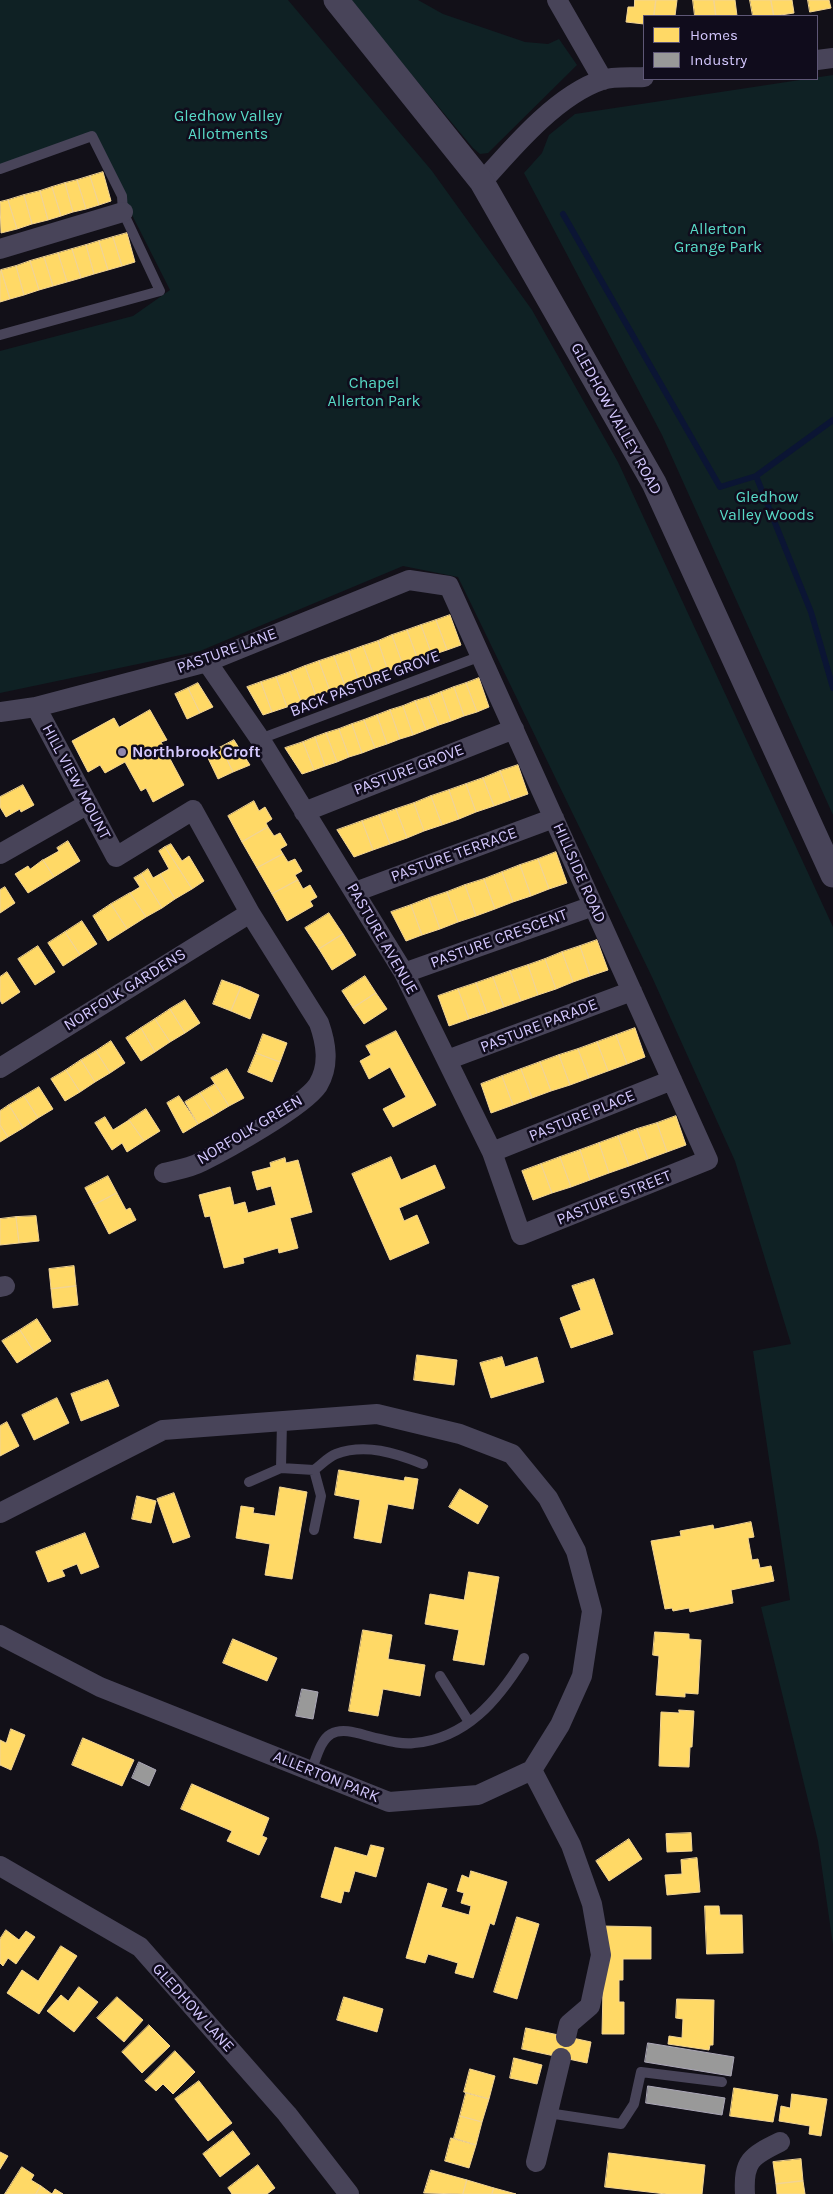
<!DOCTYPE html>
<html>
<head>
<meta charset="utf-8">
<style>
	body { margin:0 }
	#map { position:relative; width:833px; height:2194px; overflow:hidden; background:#121018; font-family:Karla,sans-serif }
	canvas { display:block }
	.legend { position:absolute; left:643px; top:15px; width:175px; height:65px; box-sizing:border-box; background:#100c1c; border:1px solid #5e5776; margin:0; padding:6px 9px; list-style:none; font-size:15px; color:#d4c8fe }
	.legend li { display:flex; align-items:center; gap:10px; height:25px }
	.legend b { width:25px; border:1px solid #5e5776 }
</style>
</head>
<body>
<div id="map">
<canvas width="833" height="2194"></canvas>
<ul class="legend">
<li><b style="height:14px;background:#ffd966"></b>Homes</li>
<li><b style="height:14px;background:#999"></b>Industry</li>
</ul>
</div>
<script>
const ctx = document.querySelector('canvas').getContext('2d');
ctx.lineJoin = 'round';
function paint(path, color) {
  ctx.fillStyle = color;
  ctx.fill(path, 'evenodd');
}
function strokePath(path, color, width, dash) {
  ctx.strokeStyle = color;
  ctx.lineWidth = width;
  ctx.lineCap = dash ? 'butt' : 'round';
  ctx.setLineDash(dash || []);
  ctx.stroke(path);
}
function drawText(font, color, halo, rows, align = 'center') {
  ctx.font = font + ' Karla,sans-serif';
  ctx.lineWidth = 5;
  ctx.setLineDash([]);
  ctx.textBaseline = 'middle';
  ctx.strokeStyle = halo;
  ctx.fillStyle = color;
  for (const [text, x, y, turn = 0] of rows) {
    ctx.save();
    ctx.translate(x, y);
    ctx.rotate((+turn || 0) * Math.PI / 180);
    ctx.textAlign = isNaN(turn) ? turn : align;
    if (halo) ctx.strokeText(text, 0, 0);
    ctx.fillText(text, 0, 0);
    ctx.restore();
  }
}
paint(new Path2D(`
	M0,0H288L432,171L532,310L618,462L833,927V1945L818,1841L761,1607L790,1600L753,1351L791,1344L735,1161L652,977L458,577L403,566L200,651L0,693V351L133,316L170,290L92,136L0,169Z
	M349,0H418L443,14L525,42L548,44L559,39L577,65L488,153L480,154L473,148Z
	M833,75V815L662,435L524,173L542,153L549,135L575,114Z`), '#0f2124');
const homes = new Path2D(`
	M635,0H656L654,16H644V24L626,22L628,7H634Z
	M656,0H677L675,16H654Z
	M693,0H714L716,16H695Z
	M714,0H735L737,16H716Z
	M750,0H771L774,16H753Z
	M771,0H792L794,13L774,16Z
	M808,0H829L831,8L810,12Z
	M103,172L111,201L99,205L90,176Z
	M90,176L99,205L86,209L77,180Z
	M77,180L86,209L73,212L65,183Z
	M65,183L73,212L61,216L52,187Z
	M52,187L61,216L48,220L40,191Z
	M40,191L48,220L32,224L24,195Z
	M24,195L32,224L17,229L8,200Z
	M8,200L17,229L1,233L0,202Z
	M127,233L135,262L122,266L113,237Z
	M113,237L122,266L108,270L99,241Z
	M99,241L108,270L94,274L86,245Z
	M86,245L94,274L81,278L72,249Z
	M72,249L81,278L67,282L58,253Z
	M58,253L67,282L53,286L44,257Z
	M44,257L53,286L39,290L30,261Z
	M30,261L39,290L24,295L16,266Z
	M16,266L24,295L10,299L1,270Z
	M1,270L10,299L0,302V271Z
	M450,615L461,645L447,650L436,620Z
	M436,620L447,650L432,655L421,625Z
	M421,625L432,655L418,660L407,630Z
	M407,630L418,660L403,665L392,635Z
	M392,635L403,665L388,671L378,641Z
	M378,641L388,671L374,676L363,646Z
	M363,646L374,676L359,681L349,651Z
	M349,651L359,681L345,686L334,656Z
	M334,656L345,686L330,691L319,661Z
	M319,661L330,691L316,696L305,666Z
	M305,666L316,696L301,701L290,672Z
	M290,672L301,701L287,707L276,677Z
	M276,677L287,707L272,712L261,682Z
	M479,678L489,707L477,712L466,683Z
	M261,682L272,712L263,715L247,687Z
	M198,683L213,707L200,713L188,688Z
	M466,683L477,712L464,716L454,687Z
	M454,687L464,716L451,721L441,692Z
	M188,688L200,713L187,719L175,694Z
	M441,692L451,721L439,725L428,697Z
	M428,697L439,725L426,730L415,701Z
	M415,701L426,730L413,735L403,706Z
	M403,706L413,735L400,739L390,710Z
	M150,710L167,740L161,742L184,785L153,802L146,788L141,791L125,762L105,773L100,765L88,772L72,741L114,718L119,727Z
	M390,710L400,739L387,744L377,715Z
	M377,715L387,744L375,748L364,720Z
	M364,720L375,748L362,753L352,724Z
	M352,724L362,753L349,757L339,729Z
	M339,729L349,757L337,762L326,733Z
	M326,733L337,762L325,766L315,737Z
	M315,737L325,766L314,770L303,742Z
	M234,740L250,765L233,772L221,747Z
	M303,742L314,770L302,774L285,748Z
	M221,747L233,772L218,779L206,754Z
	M518,765L528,794L511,800L500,771Z
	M500,771L511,800L494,806L483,778Z
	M483,778L494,806L476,812L466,784Z
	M466,784L476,812L459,819L449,790Z
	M23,785L34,805L21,812L20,809L6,817L0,807V797Z
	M449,790L459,819L442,825L431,796Z
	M431,796L442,825L424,831L414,803Z
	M254,801L259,811L265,807L272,819L266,823L268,827L242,842L228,816Z
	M414,803L424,831L407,838L396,809Z
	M396,809L407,838L390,844L379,815Z
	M379,815L390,844L373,850L362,821Z
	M362,821L373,850L354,857L337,830Z
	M268,827L274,836L280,833L287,845L280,849L283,854L257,868L242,842Z
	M68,841L80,861L54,877L43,860L59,851L57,848Z
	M171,844L182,861L189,856L204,881L192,889L165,847Z
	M165,847L192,889L175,899L160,874L169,869L159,851Z
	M556,852L567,883L549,889L538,859Z
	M283,854L288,862L295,859L302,871L295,875L298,880L272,894L257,868Z
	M538,859L549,889L531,896L520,865Z
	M43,860L54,877L28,893L15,874L28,866L30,869Z
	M520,865L531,896L513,902L502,872Z
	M148,869L153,878L160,874L175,899L162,908L141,874Z
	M502,872L513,902L495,909L484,879Z
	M141,874L162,908L146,917L130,893L140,887L134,878Z
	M484,879L495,909L476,916L465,885Z
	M298,880L303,889L310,885L317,897L310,901L313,906L287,921L272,894Z
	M465,885L476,916L458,922L447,892Z
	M5,887L15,903L0,913V890Z
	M447,892L458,922L440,929L429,898Z
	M130,893L146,917L127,929L111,904Z
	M429,898L440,929L422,935L411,905Z
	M111,904L127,929L108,941L93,916Z
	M411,905L422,935L406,941L391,912Z
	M329,913L343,934L319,949L305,928Z
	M82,921L97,944L80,955L65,932Z
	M65,932L80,955L63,966L48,943Z
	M343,934L356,955L332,970L319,949Z
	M597,940L608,970L590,976L580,946Z
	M38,946L55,972L35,985L18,959Z
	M580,946L590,976L573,982L562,952Z
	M562,952L573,982L556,989L545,959Z
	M545,959L556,989L538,995L528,965Z
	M528,965L538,995L521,1001L510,971Z
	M510,971L521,1001L504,1007L493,977Z
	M7,972L20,992L2,1004L0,1000V977Z
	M365,976L376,993L353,1008L342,991Z
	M493,977L504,1007L487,1013L476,983Z
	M222,980L241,987L231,1011L213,1004Z
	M476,983L487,1013L469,1019L458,989Z
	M241,987L259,995L250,1019L231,1011Z
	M458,989L469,1019L449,1026L438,996Z
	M376,993L387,1009L364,1024L353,1008Z
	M185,1000L200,1023L185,1033L170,1009Z
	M170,1009L185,1033L170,1042L155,1019Z
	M155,1019L170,1042L155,1052L141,1028Z
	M141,1028L155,1052L141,1061L126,1038Z
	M635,1028L645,1057L627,1064L616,1035Z
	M396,1031L436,1105L393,1127L383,1109L406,1097L390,1067L369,1079L360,1061L371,1055L366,1046Z
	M263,1034L287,1043L280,1062L256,1053Z
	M616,1035L627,1064L608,1071L597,1042Z
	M111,1041L125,1063L110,1073L96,1051Z
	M597,1042L608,1071L589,1078L578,1049Z
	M578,1049L589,1078L570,1085L559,1055Z
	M96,1051L110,1073L95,1082L81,1060Z
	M256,1053L280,1062L272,1082L248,1072Z
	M559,1055L570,1085L551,1091L540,1062Z
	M81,1060L95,1082L80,1092L66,1070Z
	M540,1062L551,1091L532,1098L521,1069Z
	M227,1069L244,1098L229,1106L211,1078Z
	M521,1069L532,1098L513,1105L502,1076Z
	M66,1070L80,1092L65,1101L51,1079Z
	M502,1076L513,1105L491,1113L481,1084Z
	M215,1084L229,1106L214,1115L200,1093Z
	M39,1087L53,1109L38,1118L24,1096Z
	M200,1093L214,1115L198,1124L185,1102Z
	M24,1096L38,1118L23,1128L9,1105Z
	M179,1096L198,1124L183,1133L167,1103Z
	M9,1105L23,1128L8,1137L0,1125V1111Z
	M146,1109L160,1131L144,1141L129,1120Z
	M676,1116L686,1145L667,1152L657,1123Z
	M105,1117L113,1130L129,1120L144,1141L127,1152L122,1143L112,1150L95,1123Z
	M657,1123L667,1152L648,1159L637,1129Z
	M0,1125L8,1137L0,1142Z
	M637,1129L648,1159L629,1166L618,1136Z
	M618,1136L629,1166L609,1173L599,1143Z
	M599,1143L609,1173L590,1180L580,1150Z
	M580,1150L590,1180L571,1187L560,1157Z
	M391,1157L401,1180L435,1165L445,1188L399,1208L404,1221L417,1215L429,1243L390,1260L352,1174Z
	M560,1157L571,1187L552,1193L541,1164Z
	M285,1158L286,1163L298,1160L312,1212L290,1218L298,1248L279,1253L278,1248L243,1258L244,1263L224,1268L210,1216L205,1217L199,1195L230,1187L234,1205L245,1202L248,1213L276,1205L271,1186L257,1190L252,1172L271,1167L270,1163Z
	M541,1164L552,1193L533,1200L522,1171Z
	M108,1176L117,1193L94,1205L85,1188Z
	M117,1193L126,1210L130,1208L136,1220L109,1234L94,1205Z
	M36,1216L39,1241L19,1243L16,1217Z
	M16,1217L19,1243L0,1245V1219Z
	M74,1266L76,1286L51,1289L49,1269Z
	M594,1279L613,1334L571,1348L560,1318L581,1310L572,1286Z
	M76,1286L78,1305L53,1308L51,1289Z
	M37,1319L51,1341L34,1352L20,1330Z
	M20,1330L34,1352L17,1363L2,1341Z
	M417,1355L457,1360L454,1385L414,1380Z
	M502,1357L505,1367L537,1357L544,1382L491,1398L480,1363Z
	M108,1380L119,1406L81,1421L71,1394Z
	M57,1398L69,1423L34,1440L22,1415Z
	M7,1422L19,1446L0,1456V1426Z
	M339,1470L404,1481L405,1477L418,1479L413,1509L388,1504L381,1543L354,1538L360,1500L335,1495Z
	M280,1487L307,1492L292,1579L265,1575L270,1544L236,1538L241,1506L254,1508L253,1513L275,1516Z
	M460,1489L488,1506L478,1524L449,1507Z
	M174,1493L190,1537L173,1543L157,1499Z
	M137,1496L156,1501L151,1523L132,1519Z
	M751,1522L754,1537L748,1538L752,1560L758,1559L760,1568L771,1566L774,1581L731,1590L733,1603L690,1612L689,1608L673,1611L672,1608L665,1609L651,1541L681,1536L680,1531L713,1525L714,1529Z
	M85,1533L99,1567L81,1574L77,1564L62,1570L65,1576L48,1582L36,1552Z
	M469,1572L499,1577L484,1665L453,1660L459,1630L425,1624L430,1594L464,1600Z
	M363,1630L392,1635L388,1659L425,1665L420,1696L383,1689L378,1716L349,1711Z
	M655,1632L689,1634V1639L701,1640L698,1694L685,1693V1697L656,1695L659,1656L653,1655Z
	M233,1639L277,1658L267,1681L223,1663Z
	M679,1710L694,1711L692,1747H690L689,1767L659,1766L661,1712L679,1713Z
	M11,1729L25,1735L11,1770L0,1765V1740L6,1743Z
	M83,1738L134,1760L122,1786L72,1765Z
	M192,1784L269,1818L262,1836L267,1838L259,1855L227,1841L232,1831L181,1809Z
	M691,1833L692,1851L667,1852L666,1834Z
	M629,1839L642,1859L609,1881L596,1861Z
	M371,1845L384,1848L376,1877L355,1871L349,1892L344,1891L341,1903L321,1897L335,1847L367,1856Z
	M697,1858L700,1892L667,1895L665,1875L682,1874L681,1860Z
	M471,1871L507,1882L494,1925L490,1923L473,1978L455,1973L458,1963L428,1954L425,1963L406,1958L428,1883L447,1889L441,1907L469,1915L471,1906L461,1903L464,1893L457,1891L462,1875L469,1878Z
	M705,1906H719L720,1915H742L743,1953L707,1954Z
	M517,1917L539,1924L517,1999L494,1992Z
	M601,1926L651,1927V1959H623V1980H619V2002H624V2034H602L604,1944Z
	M6,1930L19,1940L26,1931L35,1937L16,1964L8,1958L3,1966L0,1963V1939Z
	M61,1946L77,1956L39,2014L7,1993L22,1970L38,1981Z
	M79,1987L98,2002L74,2032L47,2011L61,1995L68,2001Z
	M117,1997L143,2020L124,2042L97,2018Z
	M344,1997L383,2009L377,2032L337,2020Z
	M677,1999L714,2000L713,2045H710L709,2050L668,2044L669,2036L682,2038L683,2019L676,2018Z
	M149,2025L170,2046L142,2073L122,2052Z
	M526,2028L591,2042L587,2063L522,2049Z
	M175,2051L195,2072L173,2094L163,2084L156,2091L145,2081Z
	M514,2058L542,2065L537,2084L510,2078Z
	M470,2069L495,2076L489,2099L464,2092Z
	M199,2081L232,2123L208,2141L175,2099Z
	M734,2088L778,2095L773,2122L730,2116Z
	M466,2093L489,2099L482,2122L460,2116Z
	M792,2094L827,2099L821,2136L809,2134L810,2126L779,2121L781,2106L790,2108Z
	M460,2116L482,2122L476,2145L454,2138Z
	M233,2131L250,2154L220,2177L203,2154Z
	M451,2138L476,2145L469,2168L445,2161Z
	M0,2152L8,2156L0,2169Z
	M609,2153L705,2165L702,2194H666L605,2187Z
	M801,2159L803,2181L776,2184L773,2162Z
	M258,2165L275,2188L267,2194H232L228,2188Z
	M22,2167L34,2175L31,2180L41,2186L36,2194H5Z
	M431,2170L467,2180L463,2194L424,2193Z
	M467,2180L494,2188L492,2194H463Z
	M803,2181L805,2194H777L776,2184Z
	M41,2186L52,2194L55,2189L63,2194H36Z
	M494,2188L516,2194H492Z`);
paint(homes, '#ffd966');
strokePath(homes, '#f2d494', 1);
const industry = new Path2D(`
	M302,1689L318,1692L313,1719L296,1716Z
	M139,1762L156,1770L149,1786L132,1778Z
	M648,2043L734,2057L731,2076L645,2062Z
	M648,2086L725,2098L722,2115L646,2103Z`);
paint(industry, '#999');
strokePath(industry, '#aba7b7', 1);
strokePath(new Path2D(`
	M563,214L720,487L756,476
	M833,420L756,476L811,612L833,688`), '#0b1534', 6);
strokePath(new Path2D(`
	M0,169L92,136L122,196L123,212L160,291L0,335
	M260,739L481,656
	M281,1468L282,1421
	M314,1470L321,1496L314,1530
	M249,1482L281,1468L314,1470C321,1465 328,1457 336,1454C365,1443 396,1453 423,1464
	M440,1676L469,1722
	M311,1771C316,1760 320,1740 331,1734C343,1727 360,1734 372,1737C385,1740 401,1745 414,1743C466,1739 498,1700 524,1658
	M548,2113L621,2124L634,2104L641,2072L722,2082`), '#484459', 10);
strokePath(new Path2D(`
	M557,0L603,80
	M817,60L833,58
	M482,182C513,147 557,95 602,80C614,76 631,78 644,77
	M0,249L123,212
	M36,707L116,857L193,810L250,913L319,1023C326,1043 330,1065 318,1085C303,1107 227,1149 201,1162C190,1168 176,1170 164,1173
	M0,712L36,707L207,662L409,580L449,586L708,1160L521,1235L492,1152L404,973L260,739L207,662
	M304,812L514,729
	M0,854L88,804
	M355,892L554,818
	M404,973L593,906
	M447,1060L632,991
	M0,1068L250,913
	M492,1152L672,1080
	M0,1287L5,1286
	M0,1513L163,1430L377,1414L460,1434L512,1454L548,1498L576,1551L592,1611L582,1676L560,1725L532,1770L478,1795L389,1802L100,1687L0,1635
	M532,1770L571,1845L592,1904L601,1955L590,2006L569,2024L566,2037
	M0,1866L140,1947L287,2114L349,2194
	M536,2162L561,2058
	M745,2194C743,2161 751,2156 780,2142`), '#484459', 20);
strokePath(new Path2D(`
	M336,0L482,182L654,483L833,875`), '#484459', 25);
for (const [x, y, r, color] of [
	[122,752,5,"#9088ae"]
]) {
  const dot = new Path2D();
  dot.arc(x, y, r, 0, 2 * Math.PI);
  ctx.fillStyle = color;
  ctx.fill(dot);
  strokePath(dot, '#100c1c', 2);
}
drawText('16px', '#58dac7', '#100c1c', [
	["Gledhow Valley",228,116],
	["Allotments",228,134],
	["Allerton",718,229],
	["Grange Park",718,247],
	["Chapel",374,383],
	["Allerton Park",374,401],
	["Gledhow",767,497],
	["Valley Woods",767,515]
]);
drawText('16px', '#d4c8fe', '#100c1c', [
	["GLEDHOW VALLEY ROAD",616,419,61],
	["PASTURE LANE",227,651,-20],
	["BACK PASTURE GROVE",365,684,-21],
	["PASTURE GROVE",409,770,-21],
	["HILL VIEW MOUNT",76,782,62],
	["PASTURE TERRACE",454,855,-20],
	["HILLSIDE ROAD",579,873,66],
	["PASTURE AVENUE",382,939,60],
	["PASTURE CRESCENT",499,939,-20],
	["NORFOLK GARDENS",125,990,-32],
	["PASTURE PARADE",539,1026,-21],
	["PASTURE PLACE",582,1116,-22],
	["NORFOLK GREEN",250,1130,-31],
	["PASTURE STREET",614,1198,-22],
	["ALLERTON PARK",326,1777,22],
	["GLEDHOW LANE",193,2008,48]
]);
drawText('bold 16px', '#d4c8fe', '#100c1c', [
	["Northbrook Croft",132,752]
], 'left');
</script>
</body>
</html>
